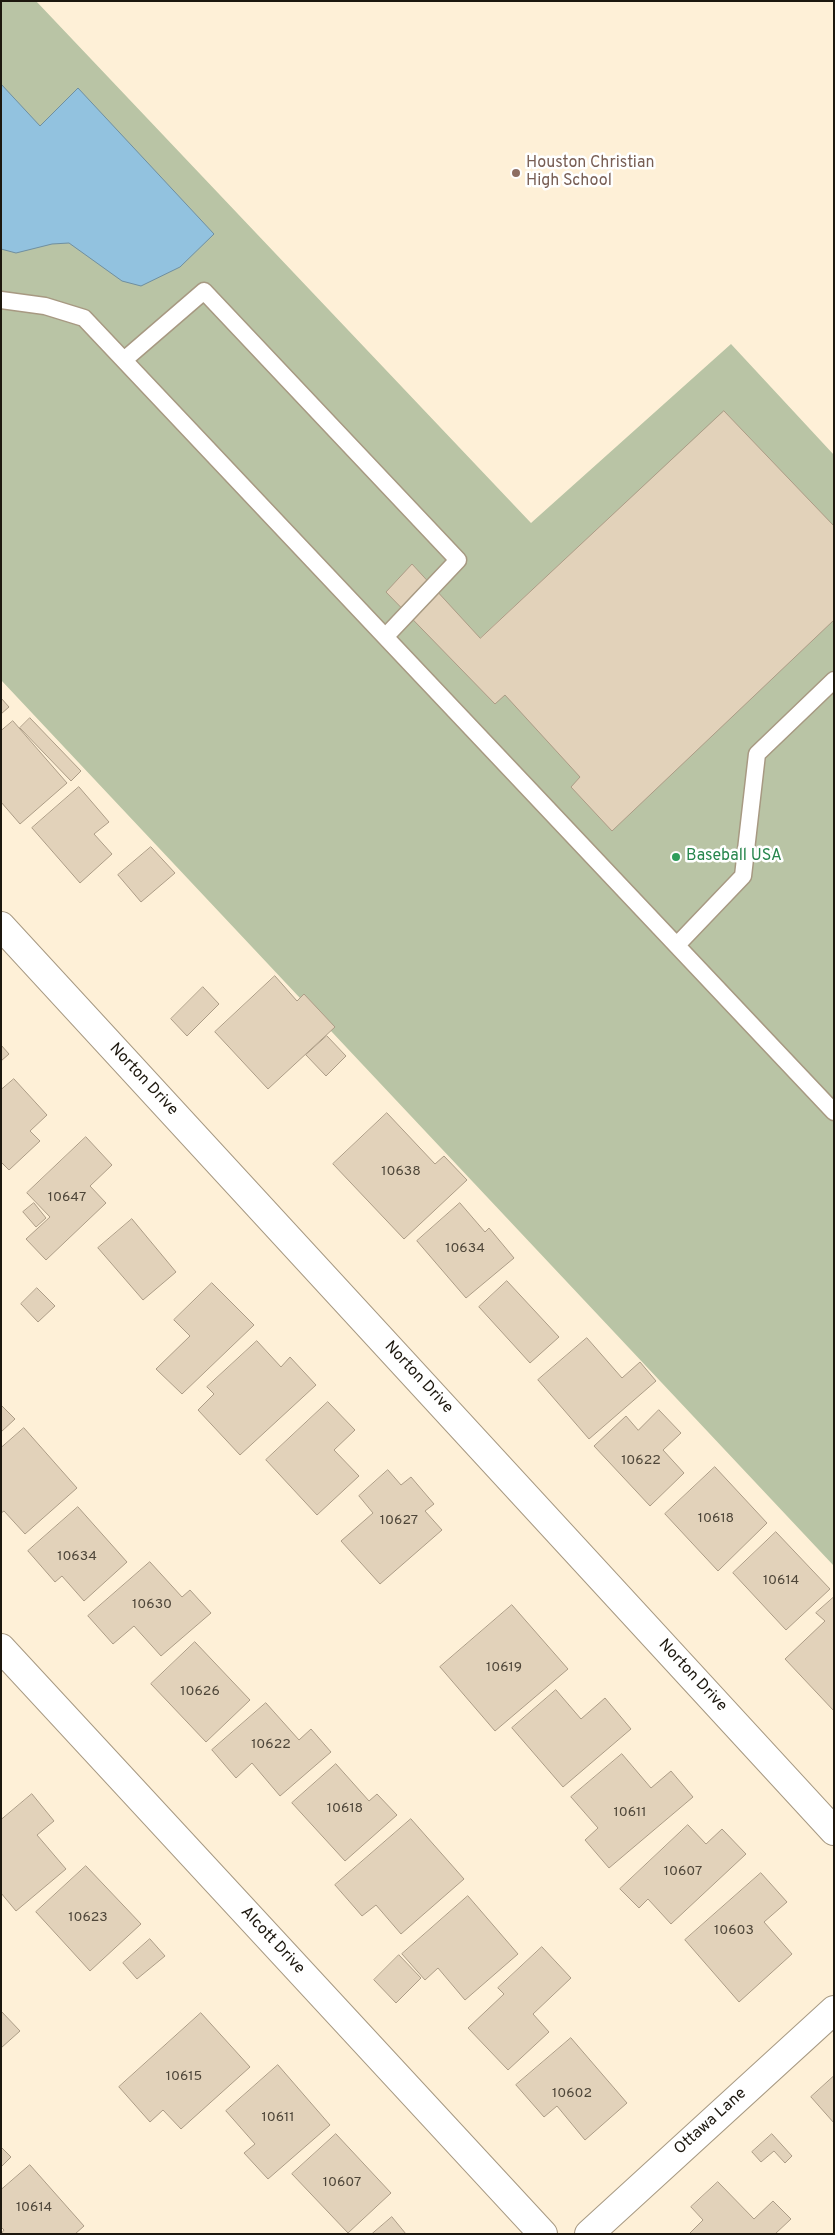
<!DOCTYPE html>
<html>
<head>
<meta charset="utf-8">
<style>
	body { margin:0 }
	#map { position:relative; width:835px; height:2235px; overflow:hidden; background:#fef0d7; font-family:Overpass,sans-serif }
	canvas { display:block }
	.frame { position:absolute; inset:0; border:2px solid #1c170e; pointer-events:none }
</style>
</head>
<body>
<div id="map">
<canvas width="835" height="2235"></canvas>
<div class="frame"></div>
</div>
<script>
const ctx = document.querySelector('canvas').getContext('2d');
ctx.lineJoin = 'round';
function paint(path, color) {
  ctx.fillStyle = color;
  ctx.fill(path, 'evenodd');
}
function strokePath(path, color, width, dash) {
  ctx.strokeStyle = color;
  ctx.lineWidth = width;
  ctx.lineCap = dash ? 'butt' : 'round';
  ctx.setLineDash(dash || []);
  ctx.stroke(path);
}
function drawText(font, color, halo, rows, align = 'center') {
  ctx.font = font + ' Overpass,sans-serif';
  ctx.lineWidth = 5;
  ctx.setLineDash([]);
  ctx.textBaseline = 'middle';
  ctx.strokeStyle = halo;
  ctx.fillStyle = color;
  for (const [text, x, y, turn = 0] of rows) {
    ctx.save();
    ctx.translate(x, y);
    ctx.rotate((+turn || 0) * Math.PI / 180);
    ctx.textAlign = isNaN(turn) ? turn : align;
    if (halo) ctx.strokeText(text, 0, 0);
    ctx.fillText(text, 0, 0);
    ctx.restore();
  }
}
paint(new Path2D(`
	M1,1H36L531,523L731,344L834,455V1566L1,680Z`), '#b9c4a5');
const water = new Path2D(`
	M1,84L40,126L78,88L214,234L180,267L141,286L122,281L69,243L52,244L16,253L1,249Z`);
paint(water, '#92c2df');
strokePath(water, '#6f8fa0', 1);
const building = new Path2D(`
	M724,411L834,526V620L612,831L571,787L580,777L505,695L495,704L386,592L412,564L480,638Z
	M1,698L9,707L1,714Z
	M30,718L81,771L71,781L20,728Z
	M13,721L67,783L20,824L1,802V731Z
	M79,787L109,822L94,834L112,854L80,883L32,828Z
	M151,847L175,873L141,902L118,875Z
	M275,976L297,1001L304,994L335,1027L268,1089L215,1032Z
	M203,987L219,1004L187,1036L171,1019Z
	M327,1036L346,1056L326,1076L306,1055Z
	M1,1045L9,1054L1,1061Z
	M14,1079L47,1115L30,1131L40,1141L9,1170L1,1162V1090Z
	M387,1113L435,1164L444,1156L467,1180L404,1239L333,1164Z
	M86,1137L112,1165L90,1186L106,1203L46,1260L26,1239L50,1217L27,1193Z
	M34,1203L46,1218L36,1227L23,1212Z
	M460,1203L485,1232L489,1228L514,1258L466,1298L417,1241Z
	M132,1219L176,1272L143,1300L98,1248Z
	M507,1281L559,1337L530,1363L479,1307Z
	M212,1283L254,1325L182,1394L156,1369L190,1336L174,1320Z
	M37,1288L55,1306L38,1322L21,1304Z
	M587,1338L622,1378L640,1362L656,1381L589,1439L538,1380Z
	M257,1341L281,1367L290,1357L316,1385L240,1455L198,1410L214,1394L207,1387Z
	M328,1402L355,1430L334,1450L359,1476L317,1515L266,1460Z
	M1,1405L15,1419L1,1432Z
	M659,1410L681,1433L663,1450L684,1473L650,1506L594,1446L626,1416L638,1430Z
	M24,1428L77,1488L25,1534L4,1511L1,1513V1448Z
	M715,1467L767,1523L718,1571L665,1514Z
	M388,1470L401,1485L411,1477L434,1504L425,1511L442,1530L380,1584L341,1541L373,1513L359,1496Z
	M78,1507L127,1562L84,1601L62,1576L55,1582L28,1551Z
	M776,1532L830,1589L786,1630L733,1573Z
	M150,1562L182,1597L190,1590L211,1613L161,1656L134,1626L113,1644L88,1616Z
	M834,1597V1711L785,1659L825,1621L816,1613Z
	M512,1605L568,1669L495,1731L440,1667Z
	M195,1642L250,1700L206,1742L151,1684Z
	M556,1690L581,1719L605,1698L631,1729L563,1787L512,1728Z
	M266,1703L299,1740L311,1729L331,1752L280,1796L252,1763L236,1778L212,1750Z
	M622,1754L651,1788L671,1771L693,1797L609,1868L585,1840L598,1828L571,1797Z
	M336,1764L369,1801L377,1794L397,1815L345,1861L292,1803Z
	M32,1794L54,1821L37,1835L66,1869L16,1911L1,1893V1820Z
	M411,1819L464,1879L401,1934L376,1905L362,1916L335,1885Z
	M688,1825L706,1844L722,1829L746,1854L671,1924L648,1899L639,1908L620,1889Z
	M86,1866L141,1924L90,1971L36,1912Z
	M761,1873L787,1902L764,1922L792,1954L739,2002L685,1940Z
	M468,1896L518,1954L465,2000L438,1968L425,1980L402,1954Z
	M150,1939L165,1956L137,1979L123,1963Z
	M542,1947L571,1978L533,2014L549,2032L508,2070L468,2028L504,1994L498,1988Z
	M399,1955L421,1978L396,2003L374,1980Z
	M1,2011L20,2031L1,2048Z
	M201,2013L250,2067L181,2129L163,2110L150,2122L119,2087Z
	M571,2038L627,2103L585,2140L557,2106L544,2117L516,2085Z
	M278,2065L330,2125L268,2179L244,2153L255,2144L226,2111Z
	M834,2076V2123L811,2097Z
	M336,2134L391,2193L348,2233L292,2174Z
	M772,2134L792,2156L785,2163L774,2151L761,2162L752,2152Z
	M1,2147L11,2157L1,2167Z
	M30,2165L84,2226L75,2234H1L4,2230L1,2227V2190Z
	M718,2182L754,2219L773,2201L791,2219L775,2234H689L703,2220L691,2207Z
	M392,2217L406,2234H372Z`);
paint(building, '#e2d2ba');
strokePath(building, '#ac9c86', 1);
const service = new Path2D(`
	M1,300L45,306L84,318L834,1112
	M124,360L204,291L458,560L386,636
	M677,945L743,876L757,754L834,680`);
const minor = new Path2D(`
	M1,926L834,1831
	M1,1648L543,2234
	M589,2234L834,2010`);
strokePath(service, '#a79982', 19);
strokePath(minor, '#a79982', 30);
strokePath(service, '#fff', 16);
strokePath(minor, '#fff', 28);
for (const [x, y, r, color] of [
	[516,173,5,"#8d6e63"],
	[676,857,5,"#2e9e5b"]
]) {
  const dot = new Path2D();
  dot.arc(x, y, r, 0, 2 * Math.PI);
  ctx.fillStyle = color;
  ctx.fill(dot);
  strokePath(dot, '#fff', 2);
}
drawText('14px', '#4e4639', null, [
	["10638",401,1172],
	["10647",67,1198],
	["10634",465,1249],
	["10622",641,1461],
	["10618",716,1519],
	["10627",399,1521],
	["10634",77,1557],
	["10614",781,1581],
	["10630",152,1605],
	["10619",504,1668],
	["10626",200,1692],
	["10622",271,1745],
	["10618",345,1809],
	["10611",630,1813],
	["10607",683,1872],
	["10623",88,1918],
	["10603",734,1931],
	["10615",184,2077],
	["10602",572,2094],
	["10611",278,2118],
	["10607",342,2183],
	["10614",34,2208]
]);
drawText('16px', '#785e54', '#fff', [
	["Houston Christian",526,164],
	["High School",526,182]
], 'left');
drawText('16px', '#27864d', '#fff', [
	["Baseball USA",686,857]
], 'left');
drawText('16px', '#1c170e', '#fff', [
	["Norton Drive",143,1080,47],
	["Norton Drive",418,1378,47],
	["Norton Drive",692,1676,47],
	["Alcott Drive",272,1941,47],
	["Ottawa Lane",711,2122,-42]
]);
</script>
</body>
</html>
